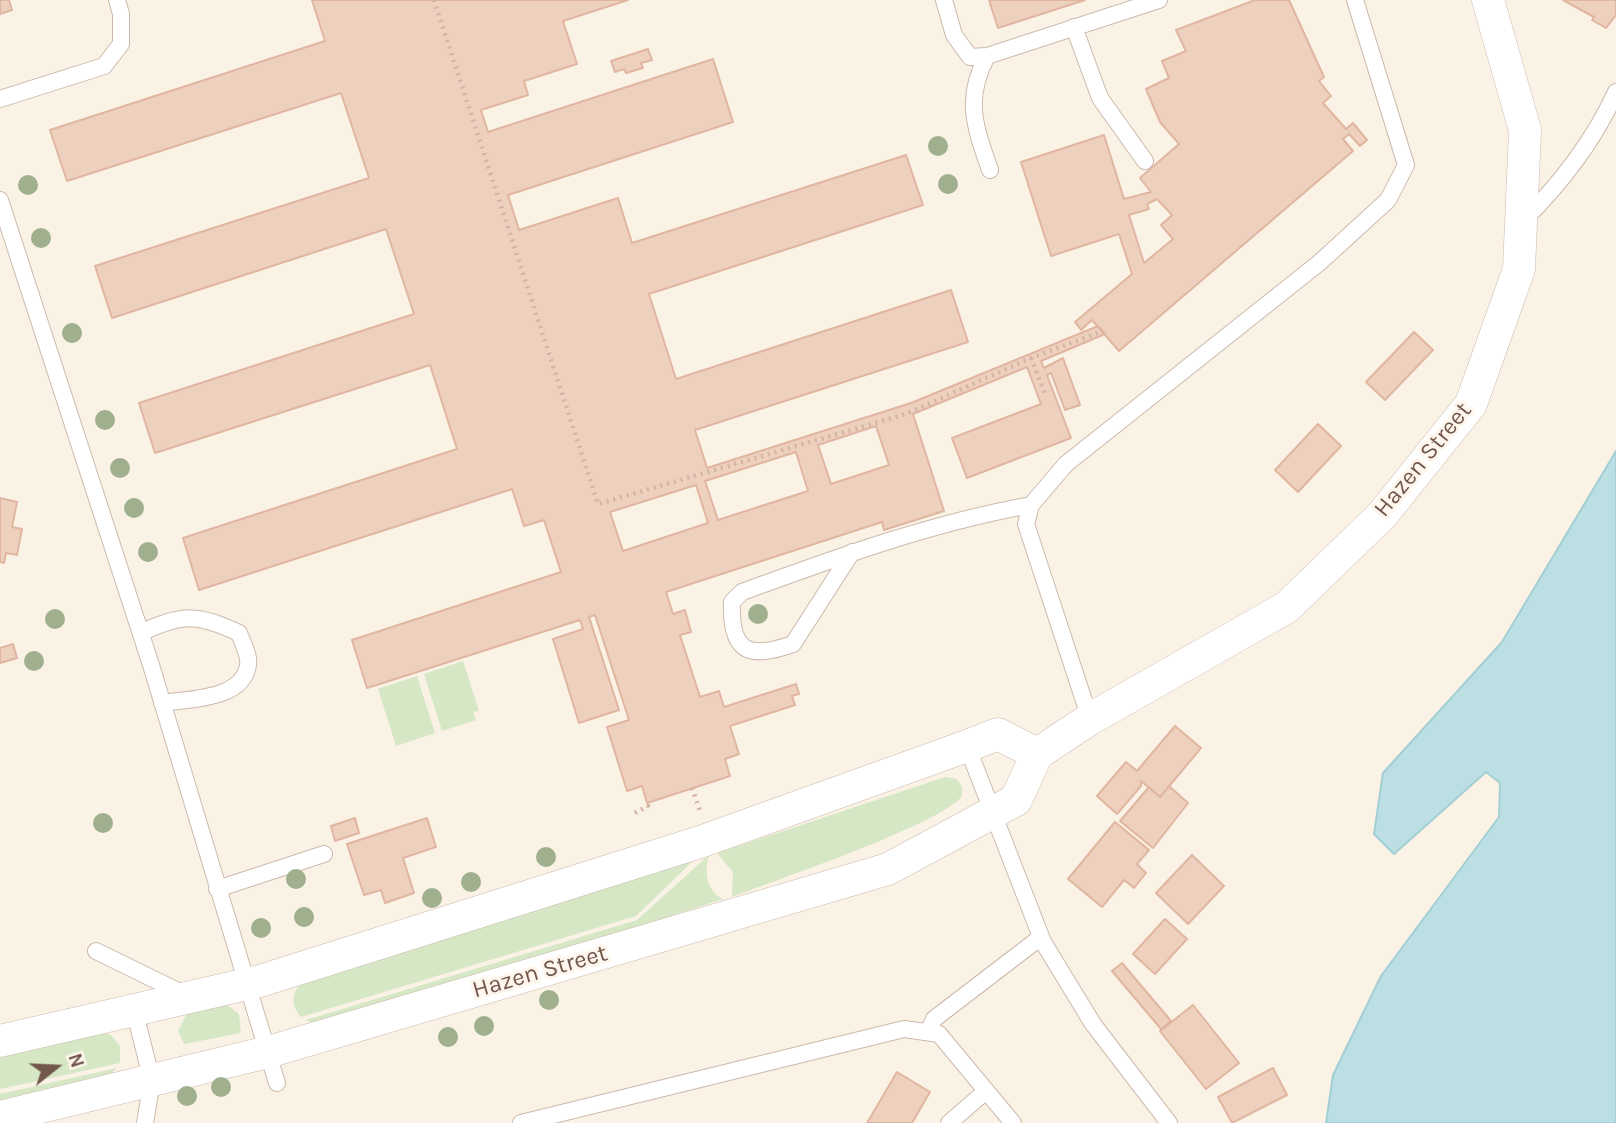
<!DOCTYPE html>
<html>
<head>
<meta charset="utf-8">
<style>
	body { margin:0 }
	#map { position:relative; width:1616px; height:1123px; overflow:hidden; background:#fbf2e6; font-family:Karla,sans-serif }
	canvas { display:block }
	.north { position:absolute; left:21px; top:1032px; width:70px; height:70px; -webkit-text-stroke:5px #fef6ec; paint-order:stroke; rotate:72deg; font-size:19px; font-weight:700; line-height:28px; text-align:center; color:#72584c }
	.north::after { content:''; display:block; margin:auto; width:24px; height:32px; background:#72584c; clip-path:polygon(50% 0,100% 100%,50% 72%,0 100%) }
</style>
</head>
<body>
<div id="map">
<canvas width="1616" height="1123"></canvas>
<div class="north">N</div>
</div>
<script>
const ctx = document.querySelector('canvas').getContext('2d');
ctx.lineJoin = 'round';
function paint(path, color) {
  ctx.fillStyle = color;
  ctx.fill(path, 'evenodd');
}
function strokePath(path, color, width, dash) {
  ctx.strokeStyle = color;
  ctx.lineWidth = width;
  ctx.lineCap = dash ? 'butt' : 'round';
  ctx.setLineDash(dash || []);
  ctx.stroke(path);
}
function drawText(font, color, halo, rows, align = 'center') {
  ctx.font = font + ' Karla,sans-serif';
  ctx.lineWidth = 6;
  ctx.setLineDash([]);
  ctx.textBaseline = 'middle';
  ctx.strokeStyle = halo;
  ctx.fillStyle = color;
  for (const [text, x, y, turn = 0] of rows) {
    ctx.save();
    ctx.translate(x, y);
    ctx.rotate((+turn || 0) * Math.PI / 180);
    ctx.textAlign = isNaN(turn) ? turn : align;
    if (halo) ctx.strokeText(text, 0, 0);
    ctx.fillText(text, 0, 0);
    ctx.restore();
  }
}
paint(new Path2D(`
	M463,661L479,711L473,712L476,720L442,731L424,674Z
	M417,676L435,733L396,746L378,689Z
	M945,777L957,779L962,787V796C944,823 771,882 732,897L733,872L717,853Z
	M709,855C704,871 706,891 723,899L575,947L312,1023L306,1020L637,920Z
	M696,858L636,916L301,1017C288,1003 293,987 308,978L467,932Z
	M224,1002L239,1014L241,1033L184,1044L178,1031L188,1011Z
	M99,1031L111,1035L120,1046V1063L0,1089V1053Z
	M117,1068L107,1077L0,1101V1094Z`), '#d5e7c5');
const water = new Path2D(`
	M1616,451V1123H1326L1333,1075L1381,976L1499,817L1500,783L1486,772L1394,854L1374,834L1383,773L1502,642Z`);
paint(water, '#bcdfe3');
strokePath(water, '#a3cfd4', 2);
const building = new Path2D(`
	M0,0H9L12,10L0,14Z
	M312,0H628L563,21L577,64L524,81L528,95L481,110L488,132L713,59L733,122L508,195L519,230L618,198L632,243L906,155L923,205L649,294L676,379L951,290L968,342L695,430L707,468L911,403L1098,326L1105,334L1041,361L1044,368L1063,358L1080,405L1065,410L1051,373L1047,375L1071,438L967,478L952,438L1041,404L1027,367L913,414L944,511L884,530L882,522L666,592L673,614L685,610L691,632L680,635L700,697L719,691L724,707L796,684L799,694L792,696L795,705L730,726L739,754L725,759L730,776L647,803L642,786L627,791L607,727L629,720L595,615L589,617L619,710L579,723L553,639L583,629L580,620L367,688L352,640L561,572L544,520L524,526L512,489L199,590L183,538L457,449L430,365L155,453L139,403L414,314L386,229L112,318L95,266L369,178L341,93L67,181L50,130L325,41ZM876,426L889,465L831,484L818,445ZM796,452L808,491L718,520L705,481ZM696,485L708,523L623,551L610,512Z
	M989,0H1085L998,28Z
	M1255,0H1289L1324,77L1319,81L1331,96L1323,103L1346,129L1353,123L1367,140L1360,146L1349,134L1343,139L1353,151L1119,351L1092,320L1081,330L1075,322L1132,274L1119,234L1051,256L1021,162L1104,135L1124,199L1151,192L1140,178L1179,144L1160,122L1146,89L1169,78L1162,61L1186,51L1176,30ZM1157,199L1172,215L1161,225L1173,239L1144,263L1129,215L1149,209L1147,204Z
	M1563,0H1616V15L1606,28L1592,20L1594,17Z
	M648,49L652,60L641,63L643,68L626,73L624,69L615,72L611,61Z
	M1414,332L1433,350L1385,400L1366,382Z
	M1318,424L1341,446L1298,492L1275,470Z
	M0,498L17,502L12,527L22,529L17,555L6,553L4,563L0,562Z
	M13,644L17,658L0,663V648Z
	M1175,726L1201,748L1160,797L1141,781V786L1117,814L1097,796L1126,762L1137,771Z
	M1169,786L1188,803L1153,848L1120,821L1149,787L1160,797Z
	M355,818L359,833L335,841L331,826Z
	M427,818L436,847L403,858L414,893L385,903L381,890L364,895L347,844Z
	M1115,822L1149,850L1137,864L1146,873L1134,888L1124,880L1102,907L1068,879Z
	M1192,855L1224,886L1188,924L1156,893Z
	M1165,919L1187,939L1155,974L1133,954Z
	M1122,963L1171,1021L1161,1029L1112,971Z
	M1193,1005L1239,1063L1206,1089L1160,1031Z
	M1273,1068L1287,1095L1232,1123L1218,1097Z
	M897,1072L930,1092L912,1123H867Z`);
paint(building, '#eed0bf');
strokePath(building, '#e0b6a1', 2);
const lane = new Path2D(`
	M944,0L954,35L970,57L987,56L1159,0
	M1074,27L1100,98L1145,161
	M987,56C964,99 975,127 990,170
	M0,99L104,66L121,44V14L117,0
	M0,200L151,665L277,1083
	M1523,221C1562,182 1593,142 1616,92
	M852,552L793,644C750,659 730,654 732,602L742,592C838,557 931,523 1031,505
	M141,633C182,613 198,614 239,633C242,642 250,656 248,665C243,700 188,699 162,703
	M1090,719L1026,524L1031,505L1066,464L1319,263L1388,200L1406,165L1355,0
	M967,746L1043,942L1093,1024L1169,1123
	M217,889L324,854
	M96,951L186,995
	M134,1009L152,1081L145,1123
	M928,1032L934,1019L1041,937
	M521,1123L904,1029L939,1034L1013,1123
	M949,1123L986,1091`);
const street = new Path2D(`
	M0,1041L260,981L700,842L967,746L998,734L1037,754
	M0,1117L268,1052L888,869L1016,800L1037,754L1090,719L1287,607L1383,514L1471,404L1519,269L1525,130L1488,0`);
strokePath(lane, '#ccb9ad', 18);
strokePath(street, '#ccb9ad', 33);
strokePath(new Path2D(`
	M434,0L598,504L906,414L1031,358L1100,332
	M1031,358L1046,397
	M692,788L700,811
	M635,813L648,806L650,812`), '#d3b3a3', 4.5, [2, 5]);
strokePath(lane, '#fff', 16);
strokePath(street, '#fff', 32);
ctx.fillStyle = '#a0af8d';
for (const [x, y] of [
	[938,146],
	[948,184],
	[28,185],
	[41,238],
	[72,333],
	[105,420],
	[120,468],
	[134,508],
	[148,552],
	[758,614],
	[55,619],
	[34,661],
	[103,823],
	[546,857],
	[296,879],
	[471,882],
	[432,898],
	[304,917],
	[261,928],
	[549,1000],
	[484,1026],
	[448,1037],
	[221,1087],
	[187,1096]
]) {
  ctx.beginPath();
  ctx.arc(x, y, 10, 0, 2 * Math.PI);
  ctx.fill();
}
drawText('24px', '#72584c', '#fef6ec', [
	["Hazen Street",1423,460,-51],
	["Hazen Street",540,972,-16]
]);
</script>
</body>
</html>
